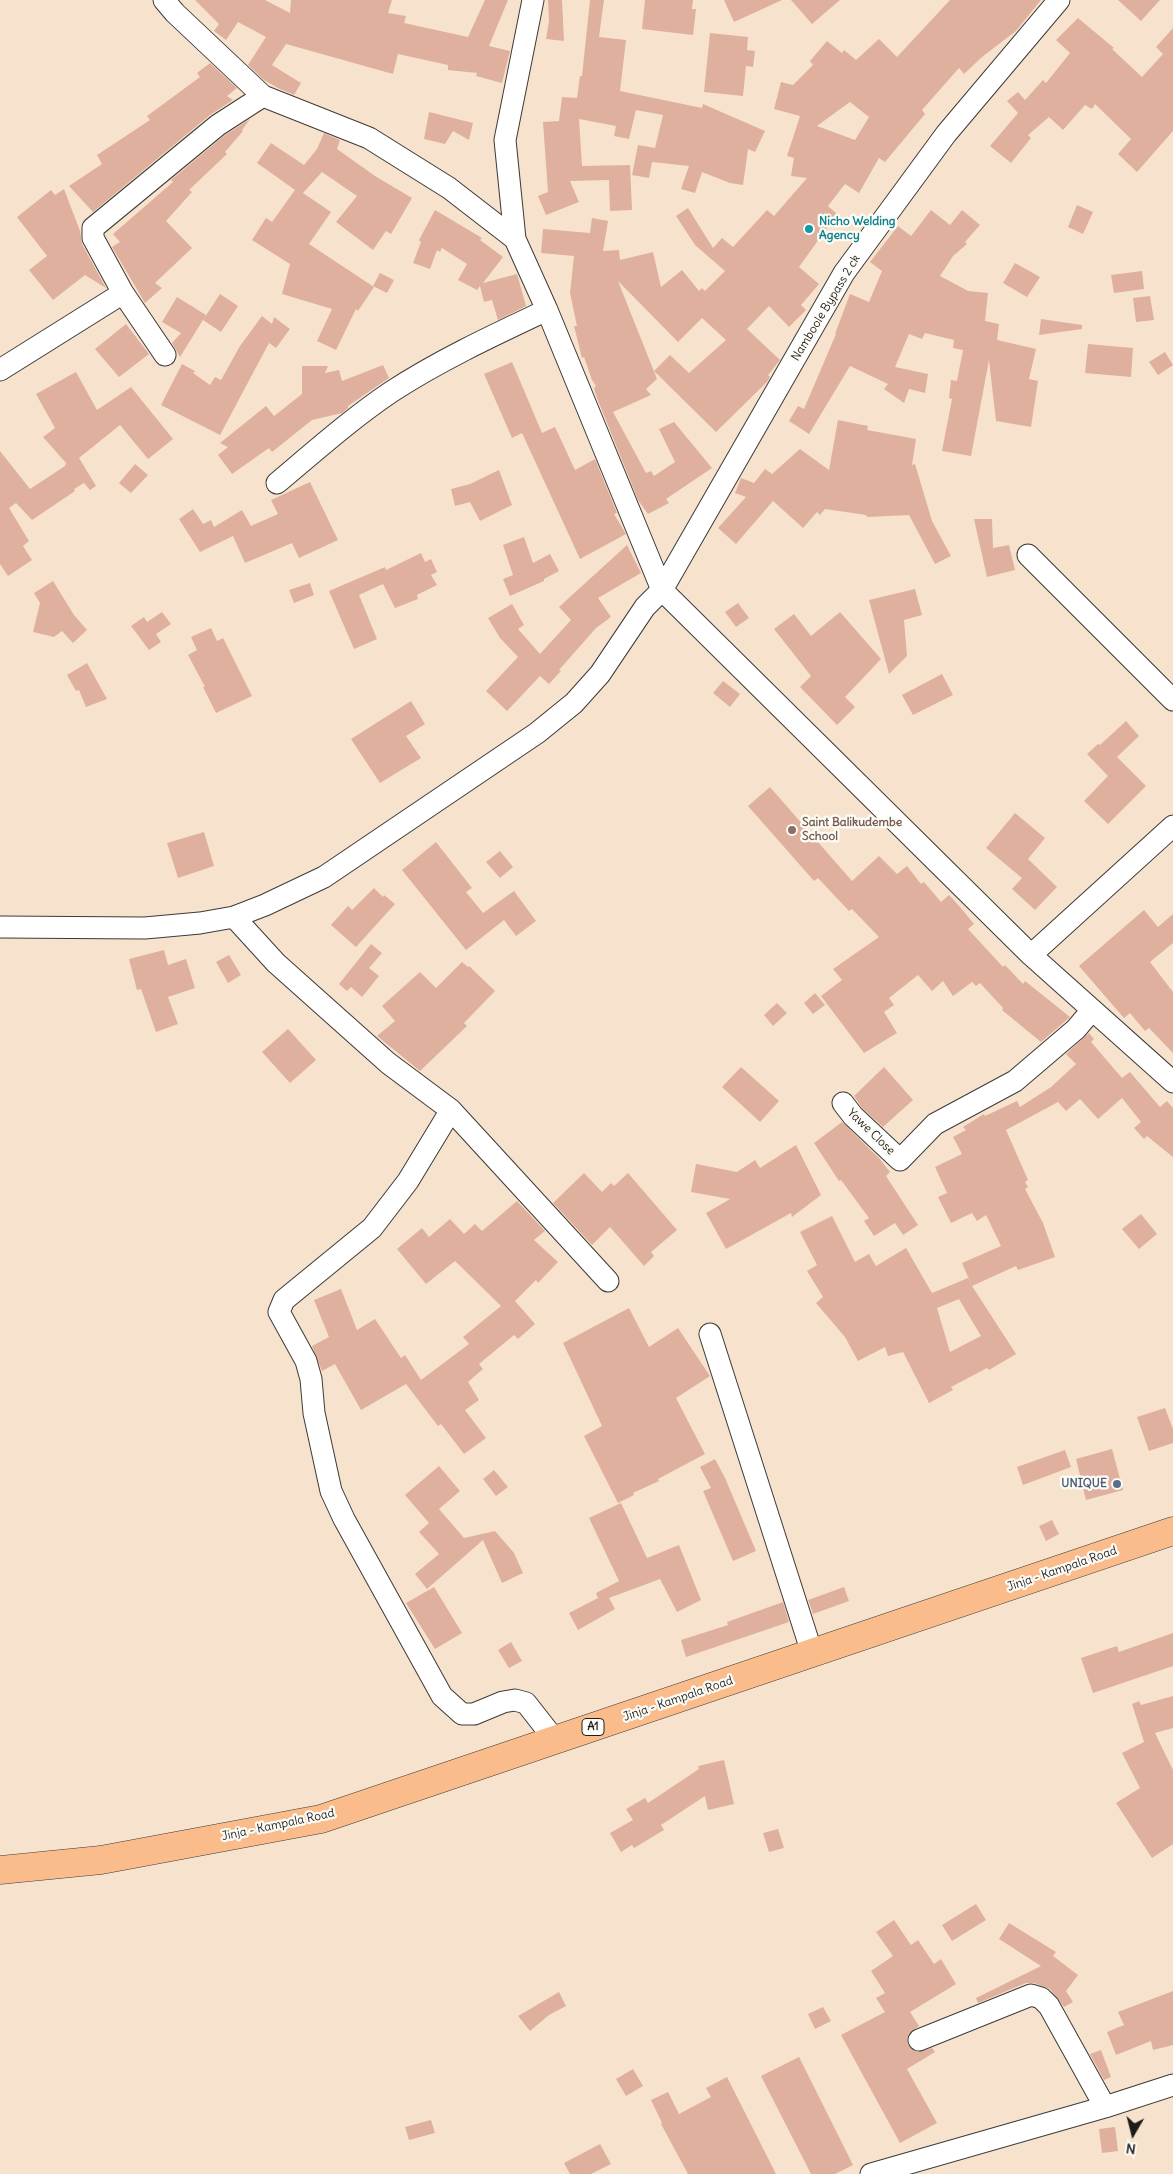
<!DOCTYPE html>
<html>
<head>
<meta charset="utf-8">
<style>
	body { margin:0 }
	#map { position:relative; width:1173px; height:2174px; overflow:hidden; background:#f7e3cd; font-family:Delius,sans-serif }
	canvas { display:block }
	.north { position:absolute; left:1108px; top:2109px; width:50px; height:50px; -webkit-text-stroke:4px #fdfcf7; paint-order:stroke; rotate:188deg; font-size:14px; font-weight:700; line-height:20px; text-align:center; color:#1c1c1c }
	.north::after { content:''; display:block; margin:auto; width:18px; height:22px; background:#1c1c1c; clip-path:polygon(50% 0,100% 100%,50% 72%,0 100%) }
</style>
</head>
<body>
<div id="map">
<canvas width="1173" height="2174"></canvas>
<div class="north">N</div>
</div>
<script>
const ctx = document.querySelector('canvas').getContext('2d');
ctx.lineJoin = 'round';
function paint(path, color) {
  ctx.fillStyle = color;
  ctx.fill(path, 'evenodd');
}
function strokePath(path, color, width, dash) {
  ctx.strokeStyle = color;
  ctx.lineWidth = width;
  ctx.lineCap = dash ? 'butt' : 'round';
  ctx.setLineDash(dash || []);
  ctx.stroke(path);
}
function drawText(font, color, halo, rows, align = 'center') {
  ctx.font = font + ' Delius,sans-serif';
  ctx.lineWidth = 4.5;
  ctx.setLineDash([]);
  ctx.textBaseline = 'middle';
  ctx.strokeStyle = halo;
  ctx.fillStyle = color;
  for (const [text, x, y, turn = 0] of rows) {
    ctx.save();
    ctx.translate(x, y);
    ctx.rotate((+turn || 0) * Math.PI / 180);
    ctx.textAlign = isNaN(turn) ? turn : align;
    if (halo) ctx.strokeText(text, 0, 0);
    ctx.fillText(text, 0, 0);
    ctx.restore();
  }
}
paint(new Path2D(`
	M195,0H265L290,13L291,0H392L388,13L406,16L404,23L468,37L485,0H508L489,46L510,51L502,83L476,76L477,73L448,70V65L398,54L393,74L286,44L272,65L301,83L294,95L278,88L264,80L248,65L266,37L238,22L226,40L214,31L219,24Z
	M548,0H562L564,41L546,39L549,21Z
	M590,0H604L599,37L626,40L620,91L702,108L703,104L765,131L755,152L748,149L743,185L730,183L702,172L695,193L681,189L689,166L652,162L649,178L632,175L638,145L655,148L663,115L636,110L629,139L614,136L616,126L579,119L582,166L630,165L632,210L610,211L609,180L570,181L579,202L546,215L538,196L548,192L543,122L559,121L562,97L577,98L580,76H582Z
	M645,0H693L692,9H696L693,35L642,29Z
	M724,0H782L734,22Z
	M791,0H840L812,24Z
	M950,0H1041L1016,31L982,57L964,74L959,68L922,110L925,114L885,162L879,158L859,193L845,184L828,206L837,214L799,267L819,284L801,305L806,310L789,327L769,306L747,329L780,360L768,375L770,377L767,382L716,432L654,371L670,355L689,373L726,340L702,318L678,342L618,281L657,379L646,389L651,395L613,412L646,473L651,471L654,476L675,462L659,429L674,422L712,468L666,499L669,503L648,514L638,500L597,398L594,388L596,386L592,380L584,357L582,358L574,326H577L570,293L574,256L541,253L543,229L590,233L592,218L608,221L603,251L619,250L620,260L653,252L661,287L682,270L699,291L702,288L705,291L725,271L695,245L676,216L688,208L713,248L722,238L733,247L767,210L774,216L807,178L791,176L794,158L787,156L800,116L774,109L781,82L793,85L813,65L810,61L827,41L842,53L844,50L856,60L879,39L897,57ZM850,102L869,117L855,140L817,126Z
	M1118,0H1160L1141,21Z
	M1078,18L1114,48L1112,49L1142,77L1163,54L1156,47L1173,28V131L1137,172L1118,154L1131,139L1095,104L1092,109L1085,105L1063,130L1049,117L1028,135L1031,138L1011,163L990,146L1018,113L1007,101L1018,92L1025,100L1043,80L1046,83L1070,53L1056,40Z
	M710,33L748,37L747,50L755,51L753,67L746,66L743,96L704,92Z
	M210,63L237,88L227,96L233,100L210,115L93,212L69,186L102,164L97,155L150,120L147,116L200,77L197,73Z
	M429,112L473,123L469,140L453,131L445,144L424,139Z
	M250,119L242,130L243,131L225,152L227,154L189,190L192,192L166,221L192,248L155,283L162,288L145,303L112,247L120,242L113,234L173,182L171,180L225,135Z
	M324,133L340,140L337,149L375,176L412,198L391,234L386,231L373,250L336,222L357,196L322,172L303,193L331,212L309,244L374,287L358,311L356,309L336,350L317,341L332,309L282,294L290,264L252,240L266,218L272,222L295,190L257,163L271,143L304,165L317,149Z
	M64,189L80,231L82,244L106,288L85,275L53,300L29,270L47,256L17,217L51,190L55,195Z
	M1077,205L1093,212L1083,234L1068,227Z
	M435,210L482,238L480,240L503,257L483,283L517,274L526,306L498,320L492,300L484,302L480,286L477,290L458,280L467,264L442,248L440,252L437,250L430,269L413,263L421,242L419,240Z
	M931,210L950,225L962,210L980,225L965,242L967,244L953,256L940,276L968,291L988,293L985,321L999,324L997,340L1036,349L1029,379L1038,381L1031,427L996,421L989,360L971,456L942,451L952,399L949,398L951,380L957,381L963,350L953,348L954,340L925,333L922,339L909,334L895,367L928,374L925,393L909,389L904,403L884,389L888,384L850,366L809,434L789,421L798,406L804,409L836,334H835L850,294L869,302L882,271L870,262L898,226L911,236Z
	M1015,263L1040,277L1027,297L1003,283Z
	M1142,271L1144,289L1114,293L1111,275Z
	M380,273L394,280L387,293L373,286Z
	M220,294L238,306L221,332L203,320Z
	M1150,296L1154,320L1136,322L1133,298Z
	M177,297L206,315L180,357L172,343L181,333L162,322Z
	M262,316L272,324L274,317L290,329L276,348L269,343L220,435L161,405L182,364L195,371L193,373L210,385L215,377L221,380L240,346Z
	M1041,319L1082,325V329L1039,335Z
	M126,324L149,354L119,377L95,349Z
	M1088,344L1133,348L1131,377L1085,373Z
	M1165,352L1173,365L1158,375L1149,362Z
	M512,362L542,433L555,427L575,470L595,459L617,513L614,514L626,534L580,559L522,433L512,438L484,374Z
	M383,365L389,378L348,406V408L342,413L312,420L272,452L269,448L232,474L218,455L228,447L220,443L266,406L274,416L302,394V366H328L325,373L339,370L342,381Z
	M76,372L97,410L131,387L173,439L148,459L120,425L79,458L96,486L90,490L84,483L74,489L75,491L32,520L16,503L9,508L29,541L23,546L32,560L8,576L0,564V451L30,489L65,466L66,463L43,437L55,428L36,394Z
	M838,420L868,426L867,430L916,439L912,465L915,464L932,521L951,556L935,564L909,515L867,517L866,515L825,509L820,515L817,512L803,528L773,501L736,544L718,528L746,497L735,493L741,478L754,483L765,469L772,474L800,449L829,470Z
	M135,464L148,475L131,493L119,483Z
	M499,470L512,505L480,521L470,502L455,506L451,489L470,484Z
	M310,482L338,540L299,558L292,543L245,563L233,536L200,552L179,519L193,509L203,524L211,520L214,527L242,510L251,526L278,514L271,500Z
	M974,519H992L993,548L1009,545L1015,570L987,577Z
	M524,537L533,563L550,554L559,571L544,579V581L510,596L503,579L513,575L503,545Z
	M627,545L641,573L598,598L611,617L596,628L559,670L561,671L549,684L540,676L507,711L486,691L518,657L500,638L488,618L512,604L524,625L518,629L540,654L571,620L559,607Z
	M421,553L425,562L431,559L437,572L431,575L437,585L417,595L418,599L395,608L383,584L359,595L377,639L354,649L329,591L385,567L386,570Z
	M53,581L74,615L87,630L73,643L62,631L54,637L33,632L40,603L34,593Z
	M310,583L314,595L294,603L289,590Z
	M915,589L922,615L904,620L907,656L889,674L869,600Z
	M738,603L749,618L736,627L725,612Z
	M162,612L171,624L156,634L161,642L149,650L131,626L144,617L147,622Z
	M840,612L881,659L845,697L855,707L837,725L800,687L811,676L774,629L794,614L811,636Z
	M211,628L217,641L223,638L252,696L216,713L203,687H205L188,655L197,650L191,637Z
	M87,663L107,699L86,707L79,690L76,691L67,675Z
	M942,674L953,695L913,715L902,695Z
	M723,681L740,694L730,707L713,693Z
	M411,701L425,724L406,736L421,758L380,783L351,739Z
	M1126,721L1139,736L1117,757L1146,786L1108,824L1084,801L1108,776L1087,754L1098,744L1100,745Z
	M770,787L852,881L879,856L897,874L907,866L921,884L924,882L941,902L949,895L960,907L974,924L968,929L1003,967L1005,965L1023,984L1025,981L1070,1017L1041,1042L1002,1010L1003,1008L980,983L976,986L972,982L953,996L943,981L932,991L918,975L889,998L894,1005L884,1012L897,1033L864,1053L821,996L842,980L833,969L879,937L852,909L849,911L818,878L814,881L748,806Z
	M1015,813L1045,838L1028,859L1057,887L1035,910L1012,889L1022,878L986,848Z
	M204,832L214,866L178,878L167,843Z
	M436,842L472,888L466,892L483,913L514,891L536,921L516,936L504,920L466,950L402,870Z
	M500,851L513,867L500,878L486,862Z
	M374,888L383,897L384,895L395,904L356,947L331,925L348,906L352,910Z
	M1144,910L1158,927L1173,914V943L1150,962L1173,992V1053L1149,1028L1145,1031L1130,1013L1124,1018L1079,966Z
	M371,944L382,953L369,968L379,976L362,997L351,987L347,991L339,984Z
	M164,950L168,965L186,959L195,988L168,997L178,1024L156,1032L141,989L137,990L129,959Z
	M229,955L241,975L228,983L216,962Z
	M462,962L468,967L469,966L495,991L464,1023L467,1026L420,1071L377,1036L395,1021L382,1006L420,972L436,988Z
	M815,993L825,1005L813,1014L804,1003Z
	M777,1003L787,1013L773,1026L764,1015Z
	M288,1029L316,1060L290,1083L262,1052Z
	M1089,1033L1094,1039L1091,1042L1122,1078L1130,1072L1160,1107L1167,1101L1173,1108V1157L1147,1136L1144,1139L1134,1128L1141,1122L1122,1098L1098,1119L1080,1099L1066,1111L1058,1102L1006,1130L1028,1180L1025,1182L1028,1187L1025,1189L1043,1223L1055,1257L1018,1270L1016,1266L972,1286L1016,1354L989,1370L987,1368L951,1387L953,1390L929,1403L903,1352L888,1356L885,1347L858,1361L845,1337L816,1303L823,1297L807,1271L817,1265L800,1232L832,1216L855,1262L869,1254L876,1266L906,1248L932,1293L968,1278L971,1284L962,1263L1001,1246L986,1215L977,1221L972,1213L951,1223L938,1197L947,1193L935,1167L962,1154L953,1137L966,1130L963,1127L984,1114L985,1116L1017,1101L1020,1107L1051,1087L1076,1064L1066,1054ZM959,1299L981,1336L950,1352L937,1308Z
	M741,1067L779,1101L760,1122L722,1087Z
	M884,1067L913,1100L883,1127L862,1108L854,1096Z
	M842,1122L879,1158L890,1172L886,1176L918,1225L903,1235L895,1223L874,1236L864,1221L869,1218L841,1180L839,1181L814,1143Z
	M796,1145L821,1195L792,1217L791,1213L726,1249L706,1213L730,1199L691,1192L696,1164L737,1172L755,1160L760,1168Z
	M584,1173L602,1192L611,1183L614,1186L628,1173L677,1230L651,1252L654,1256L644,1266L610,1227L592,1245L553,1203Z
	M517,1201L545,1231L534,1240L558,1262L538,1283L536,1280L515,1301L535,1324L518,1339L514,1335L479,1364L483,1369L468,1382L479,1400L465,1410L486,1438L464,1454L441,1424L438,1426L406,1384L361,1410L335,1364L322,1371L312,1346L329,1337L314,1300L341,1289L357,1330L375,1319L401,1358L405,1355L421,1380L469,1344L463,1337L501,1306L455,1261L426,1284L397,1249L422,1228L429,1237L450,1219L464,1234L475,1224L482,1231Z
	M1141,1214L1157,1234L1139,1249L1122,1229Z
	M629,1308L649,1347L678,1328L710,1376L676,1398L705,1454L658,1479L659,1481L633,1493L634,1495L618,1503L584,1436L602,1426L563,1343Z
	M1165,1408L1173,1429V1443L1149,1451L1137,1417Z
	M1112,1449L1123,1490L1086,1500L1076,1459Z
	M1065,1450L1071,1467L1023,1485L1017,1467Z
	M715,1459L725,1478L756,1551L733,1561L703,1491L711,1488L700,1467Z
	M439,1466L460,1491L439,1509L464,1538L495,1531L514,1553L523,1573L502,1583L483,1540L427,1589L415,1574L439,1554L419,1532L429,1523L405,1495Z
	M494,1470L508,1487L496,1496L483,1479Z
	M621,1503L647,1558L679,1545L701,1600L677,1612L660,1579L609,1598L615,1609L578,1630L569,1613L598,1598L596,1593L619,1581L589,1518Z
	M1052,1520L1059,1534L1046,1541L1039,1526Z
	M434,1587L462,1633L435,1649L406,1603Z
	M844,1587L849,1601L813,1614L808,1600Z
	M783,1602L789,1622L686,1657L681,1640L728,1625L727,1622Z
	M1173,1633V1666L1093,1693L1081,1658L1117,1646L1119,1652Z
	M511,1642L522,1661L509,1668L498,1650Z
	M1173,1696V1728L1155,1733L1173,1770V1844L1152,1858L1116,1803L1140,1788L1122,1753L1144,1742L1132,1704L1139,1701L1141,1705Z
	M724,1760L734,1804L708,1810L705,1796L661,1825L664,1830L634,1848L632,1845L621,1852L610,1833L633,1820L626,1809L645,1798L648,1803L699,1769L698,1766Z
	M778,1829L784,1848L769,1852L763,1833Z
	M976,1904L986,1920L952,1941L942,1925Z
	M894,1920L911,1945L918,1940L934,1964L941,1959L956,1984L910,2012L919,2026L909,2033L907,2039L908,2045L917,2052L932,2048L935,2052L907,2069L937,2123L900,2143L841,2035L885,2012L876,1998L885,1993L871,1971L893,1956L876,1932Z
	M1009,1923L1056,1952L1053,1956L1078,1975L1066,1991L1073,2002L1064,2007L1050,1989L1034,1983H1026L978,2003L976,1998L1041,1966L999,1939Z
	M1173,1991V2045L1153,2050L1151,2041L1116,2055L1107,2032L1124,2025L1118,2012Z
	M559,1992L566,2006L549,2015L530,2031L518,2016Z
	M823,2007L831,2021L815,2029L808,2014Z
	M1101,2050L1111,2077L1104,2080L1090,2054Z
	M799,2057L853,2165L835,2174H811L761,2076Z
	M633,2069L643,2086L626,2096L616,2079Z
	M727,2077L776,2174H688L661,2124L662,2123L651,2100L668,2092L679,2114L711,2097L706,2088Z
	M431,2120L435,2133L409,2140L405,2127Z
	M1115,2127L1118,2151L1102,2153L1099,2129Z
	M600,2144L611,2164L591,2174H570L564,2163Z`), '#dfb09e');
const minor = new Path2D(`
	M164,0L175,13L263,96L369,138L449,188L515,239
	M533,0L505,140L515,239L547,310L662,590L1031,955L1173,1082
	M165,355L123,293L93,238V228L218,125L263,96
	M0,370L123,293
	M277,483C314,452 351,419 391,392C440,360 494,335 547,310
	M1028,555L1173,700
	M234,917L276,963L388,1063L451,1110L608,1281
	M0,927L145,928L200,923L234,917L265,905L324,877L537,733L574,703L600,674L645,607L662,590L844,273L946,134L1059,0
	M1031,955L1173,826
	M843,1103L853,1116L900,1160L935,1124L1015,1081L1076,1029L1092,1010
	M451,1110L408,1181L372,1228L284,1300L279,1312L306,1361L311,1379L314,1413L331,1491L344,1519L442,1696L462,1714H474L503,1702L515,1700L526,1703L555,1740
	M710,1334L812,1653
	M919,2040L1031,1995L1041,1998L1049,2006L1105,2107
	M871,2174L1105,2107L1173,2085`);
const highway = new Path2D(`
	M0,1870L101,1860L321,1819L1173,1531`);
strokePath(minor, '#3d3a37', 23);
strokePath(highway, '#3d3a37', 29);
strokePath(minor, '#fff', 21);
strokePath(highway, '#fabc8b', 28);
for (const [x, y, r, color] of [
	[809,229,5,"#0f9aa8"],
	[792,830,5,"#8d6e63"],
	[1117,1484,5,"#5c6f8a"]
]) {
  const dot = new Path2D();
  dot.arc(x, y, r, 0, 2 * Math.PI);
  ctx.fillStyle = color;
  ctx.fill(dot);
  strokePath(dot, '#fdfcf7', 2);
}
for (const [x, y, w] of [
	[593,1727,22]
]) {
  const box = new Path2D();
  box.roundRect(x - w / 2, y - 8.5, w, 17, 4);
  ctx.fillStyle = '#fdfcf7';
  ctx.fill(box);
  strokePath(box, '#1c1c1c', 1);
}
drawText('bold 11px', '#1c1c1c', null, [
	["A1",593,1727]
]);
drawText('bold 12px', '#0d838f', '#fdfcf7', [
	["Nicho Welding",819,222],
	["Agency",819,236]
], 'left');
drawText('12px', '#1c1c1c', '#fdfcf7', [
	["Namboole Bypass 2 ck",826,308,-59],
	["Yawe Close",871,1132,44],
	["Jinja - Kampala Road",1062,1569,-19],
	["Jinja - Kampala Road",678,1699,-19],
	["Jinja - Kampala Road",278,1825,-12]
]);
drawText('bold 12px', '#785e54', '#fdfcf7', [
	["Saint Balikudembe",802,823],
	["School",802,837]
], 'left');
drawText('bold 12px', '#4e5e75', '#fdfcf7', [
	["UNIQUE",1107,1484]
], 'right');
</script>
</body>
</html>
